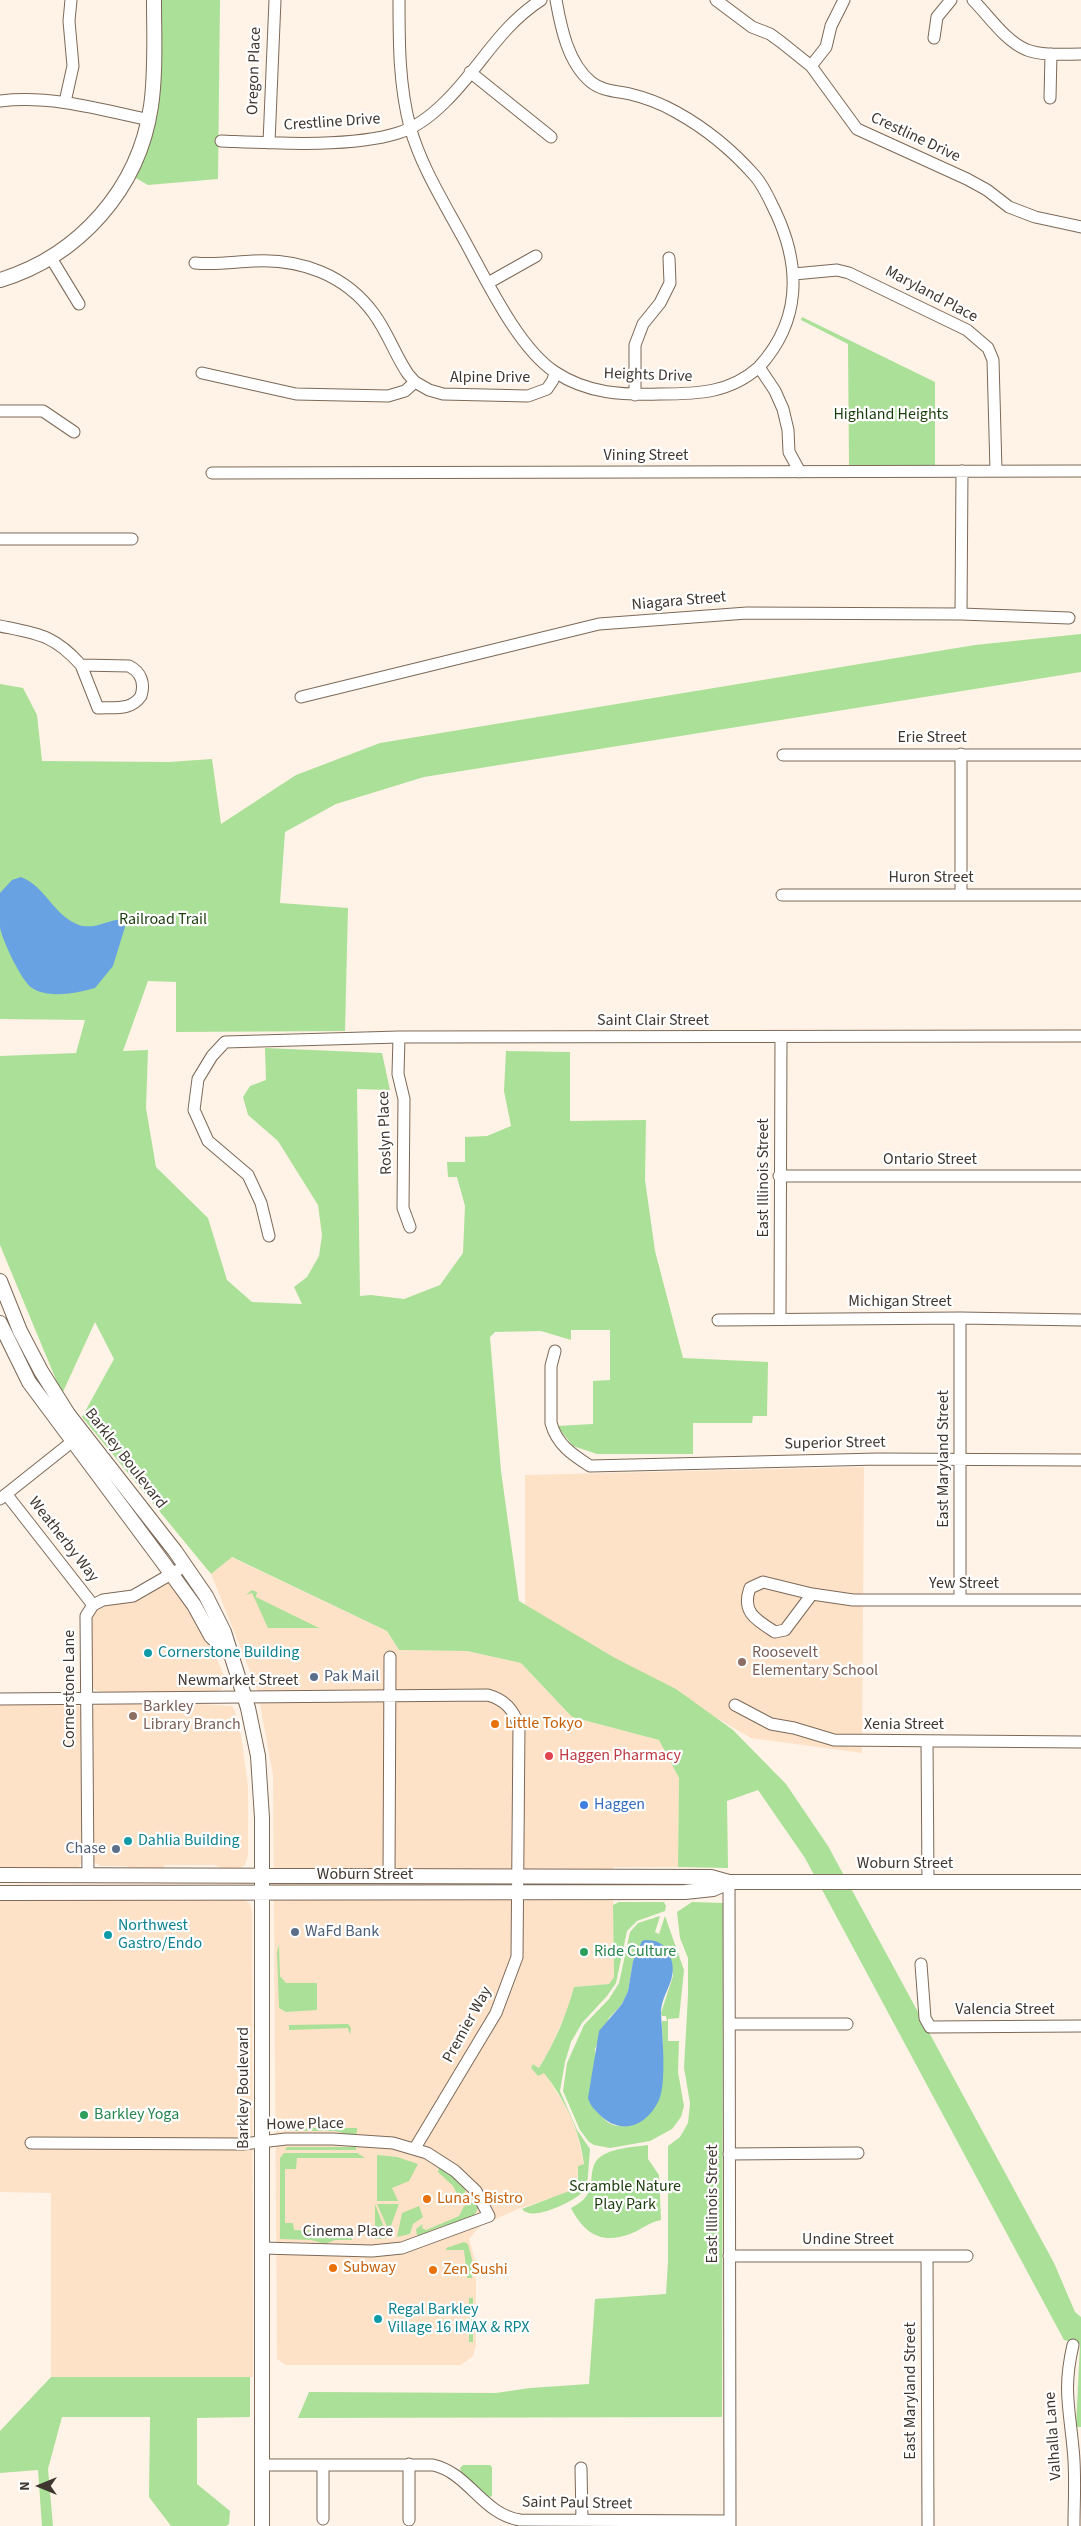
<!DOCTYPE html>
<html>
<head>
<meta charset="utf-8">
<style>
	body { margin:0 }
	#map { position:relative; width:1081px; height:2526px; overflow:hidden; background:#fff2e6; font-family:"Source Sans 3",sans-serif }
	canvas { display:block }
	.north { position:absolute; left:15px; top:2461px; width:50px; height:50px; -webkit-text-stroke:4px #fff; paint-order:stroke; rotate:270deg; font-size:14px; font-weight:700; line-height:20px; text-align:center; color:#3f372f }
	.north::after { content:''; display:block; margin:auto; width:18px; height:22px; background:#3f372f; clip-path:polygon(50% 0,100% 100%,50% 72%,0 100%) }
</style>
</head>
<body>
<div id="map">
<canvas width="1081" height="2526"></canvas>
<div class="north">N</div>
</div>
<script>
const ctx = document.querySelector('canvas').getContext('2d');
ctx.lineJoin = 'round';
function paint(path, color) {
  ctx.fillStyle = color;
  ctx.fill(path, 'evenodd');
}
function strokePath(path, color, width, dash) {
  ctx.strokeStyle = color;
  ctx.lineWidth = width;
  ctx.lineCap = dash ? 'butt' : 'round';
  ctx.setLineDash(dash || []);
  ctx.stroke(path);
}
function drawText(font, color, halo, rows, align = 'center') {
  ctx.font = font + ' "Source Sans 3",sans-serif';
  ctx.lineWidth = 4.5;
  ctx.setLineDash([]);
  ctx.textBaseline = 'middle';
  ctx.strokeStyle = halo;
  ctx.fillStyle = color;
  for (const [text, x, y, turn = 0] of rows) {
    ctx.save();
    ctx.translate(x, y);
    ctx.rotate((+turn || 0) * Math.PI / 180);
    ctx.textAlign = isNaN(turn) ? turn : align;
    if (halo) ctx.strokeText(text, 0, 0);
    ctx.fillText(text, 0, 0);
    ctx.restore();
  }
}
paint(new Path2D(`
	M864,1467L862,1753L751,1738L525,1606V1475Z
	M231,1557L387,1631L399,1650L467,1651L521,1663L572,1717L659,1740L679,1778L678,1867H613L614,1977L609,1984L574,1987L568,2008L549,2051L539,2068L533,2064L531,2068L538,2076L544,2072L569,2112L578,2136L584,2165L578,2166L577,2184L570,2192L518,2209L480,2226L469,2239L476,2263V2346L473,2356L461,2365H286L277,2359L273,1775L257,1689L211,1574Z
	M165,1583H171L205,1631L226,1680L223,1688L217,1692H100L94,1689L91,1684L92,1617L95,1609L101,1604L146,1596Z
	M100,1703H181L232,1706L235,1711L241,1735L248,1786V1855L245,1865L238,1869L225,1870L214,1865H165L162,1869L142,1870L124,1866H101L95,1863L93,1858V1710L95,1705Z
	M0,1704H73L79,1706L82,1712L81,1863L78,1868L73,1870H0Z
	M0,1897L243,1899L250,1904L252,1912L253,2377H51V2193L0,2192Z`), '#fee2c8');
paint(new Path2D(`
	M162,0H220L218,179L148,185L134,177L149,143L159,101Z
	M802,317L935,382V467L849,466L848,344L801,320Z
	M1081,634V672L424,777L336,804L285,832L280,903L348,908L345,1031L176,1032V982L148,981L123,1051L148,1050L146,1108L156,1167L208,1218L227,1280L252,1302L302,1304L294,1287L307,1277L319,1256L322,1235L318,1205L278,1141L248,1115L243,1097L250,1086L266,1080L265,1048L382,1053L390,1090L357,1089L360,1296L371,1295L404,1299L440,1285L463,1253L465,1206L457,1177H448L447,1162H465V1137L487,1136L511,1126L504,1091L506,1051L570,1052V1121L646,1120L645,1180L655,1251L683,1358L768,1362L767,1416H753L752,1423H693V1454H597L573,1446L557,1426L593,1424V1381L610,1380V1330H571V1340L541,1331L495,1332L490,1337L501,1471L519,1601L615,1658L676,1689L733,1730L786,1784L828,1846L1054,2263L1075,2312L1081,2317V2427H1076L1080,2344L1064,2340L805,1858L758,1790L727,1801L728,1868L678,1867L679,1778L659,1740L572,1717L521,1663L467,1651L399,1650L387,1631L232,1557L211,1574L82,1417L114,1359L95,1322L62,1394L0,1245V1056L76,1053L85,1020L0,1019V684L23,688L37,715L42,761L169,762L212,759L221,824L296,775L380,743L975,645Z
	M252,1590L257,1592L256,1597L319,1628H268L252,1593L246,1595Z
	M619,1902H664L666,1906L665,1911L637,1921L627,1931L616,1983L607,1996L582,2023L571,2042L565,2062L560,2091L577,2130L590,2149L587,2188C578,2200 532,2223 522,2209L572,2190L578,2178V2166L584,2164C580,2130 565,2100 544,2073L538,2076L531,2068L533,2064L539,2068C555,2042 566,2016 574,1987L609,1984L614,1977L613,1905Z
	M692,1902L723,1903L722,2417L298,2418L309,2392L496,2393L530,2388L589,2384L595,2299L666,2294L668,2262V2146L680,2137L688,2123L690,2103L684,2068L688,1995V1958L680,1938L677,1912Z
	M660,1916L655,1932L659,1934L665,1916L684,1970L679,2018L668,2019V2041H679L678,2072L684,2106L681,2117L672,2129L650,2141L610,2148L594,2145L589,2142L580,2130L563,2091L567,2063L584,2025L609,1999L619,1983L630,1932L638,1923ZM639,1946L672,1965L673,1976L661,2013L662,2016H666L667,2021H662C662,2052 671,2115 632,2125C625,2127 616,2127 609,2123C604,2120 600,2114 595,2110V2049L609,2018L622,2004L628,1991L633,1961Z
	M279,1945L280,1976L286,1983H317V2010L286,2012L279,2008L277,1952Z
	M348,2024L351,2028L350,2035L348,2028L289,2030V2025Z
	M286,2128H357V2132L354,2136L335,2131H287Z
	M648,2145V2159L659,2175L661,2220C649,2222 641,2230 630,2234C601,2245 584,2233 571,2208C603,2193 583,2171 600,2157C612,2148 633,2147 648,2145Z
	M287,2147H356V2150H285Z
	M284,2153H357L365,2158H297L296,2169H285V2223H293L294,2230L352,2232V2240H335L325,2244L311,2240L280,2239V2158Z
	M377,2155L397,2157L418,2164L409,2181L392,2188L398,2201H377Z
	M439,2167L453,2176L466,2189L464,2195L458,2196L453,2186L438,2172Z
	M475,2202L478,2208L474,2216L451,2226L446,2225L429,2231L427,2235L419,2237L417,2235L416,2229L423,2224L422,2228L426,2230L459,2216L464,2206Z
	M375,2204L388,2238L375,2239Z
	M377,2204H399L389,2231Z
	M419,2206L423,2217L413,2224L410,2234L397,2237L402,2213Z
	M464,2242L468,2244L473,2263L472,2278H467L464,2250H446V2248Z
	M469,2298H473V2342H469Z
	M51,2377H250V2417L197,2418V2484L230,2511L229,2524L226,2526H171L149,2497L150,2417H62L48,2469L53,2526H42L38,2470L0,2473V2431Z
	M463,2465H490L492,2467V2496L487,2498L461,2472L460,2468Z`), '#aae097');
paint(new Path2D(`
	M21,877C45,886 54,916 79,925C97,931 115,915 124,921L125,927L113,966L95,988C77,993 49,999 32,988C22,982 1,938 0,927C0,916 0,904 0,893L12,880Z
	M645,1940C657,1940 664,1943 669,1954C681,1978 661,1992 661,2013C662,2034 667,2082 659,2100C646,2128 619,2136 598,2113C593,2108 590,2105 588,2098L599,2031L622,2004L628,1991L633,1961L642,1941Z`), '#69a2e3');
const minor = new Path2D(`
	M399,0C399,43 399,85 410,127C421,166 443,201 462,236C485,277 517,347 555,372C588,394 623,395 660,394C698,394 730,393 759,367
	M556,0C561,28 568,63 591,82C602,91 617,91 630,94C647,98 662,104 676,112C705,128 733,151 755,176C764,186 770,201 776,213C801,267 801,321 759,367L775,391L783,409L788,430L789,452L800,472
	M716,0L752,27L770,34L781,42L811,66L857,129L967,179L987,190L1009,207L1035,217L1081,227
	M973,0C989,16 1005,41 1027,50C1043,56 1064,54 1081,54
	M934,38L937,17L951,0
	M811,66L826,47L831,26L844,0
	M470,72L551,137
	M1050,98L1051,54
	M0,101C51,95 99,109 149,120
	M65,102L73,66L69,21L71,0
	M221,141C271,143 350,148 398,133C415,128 433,114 445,102C480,68 498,28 541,0
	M269,143L275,0
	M51,258L79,304
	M195,263C215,265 233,262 253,261C300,258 346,275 374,314C388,333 395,355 408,374L415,382L429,390L443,394L528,396L547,389L553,380L555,372
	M794,274L837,270L849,273L967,330L988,348L993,360L996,470
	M488,283L536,256
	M202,373L296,394L388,396L405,391L415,382
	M635,395V345L643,324L660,303L670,283L669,258
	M0,411H43L74,432
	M212,473L1081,471
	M0,539H132
	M961,614L962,471
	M0,626C39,634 54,635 81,665
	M81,665L129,666C141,672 145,683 141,696C131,711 114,707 98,708Z
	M301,697L599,624L747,613L961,614L1069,618
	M961,754V894
	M783,755H1081
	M782,895H1081
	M399,1037L398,1074L404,1099L403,1208L410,1227
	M779,1176H1081
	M269,1236L261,1203L248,1175L208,1141L194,1110L198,1079L212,1056L225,1042L399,1037L1081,1036
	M780,1318L781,1037
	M960,1318V1600
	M718,1320L960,1318L1081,1320
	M555,1351L551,1366V1423C557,1445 573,1455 590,1466L878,1459L1081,1460
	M7,1495L93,1605
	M0,1499L78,1437
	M812,1594L763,1582L750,1588C741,1612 756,1620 775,1632L785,1630L812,1594L853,1600H1081
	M0,1699L488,1695C505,1700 513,1709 519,1726L517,1957L496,2013L415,2148
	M735,1705L771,1724L794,1728L834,1740L1081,1742
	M927,1741L928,1882
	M88,1876L86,1616L93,1605L103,1600L133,1596L185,1566
	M389,1876L390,1657
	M729,1882L730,2526
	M921,1964L925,2018L930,2027L1081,2026
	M729,2024H847
	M31,2143L243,2144L286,2139H333L393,2143L427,2153L455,2171L476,2191L489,2216L402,2248L372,2251L262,2248
	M729,2154L858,2153
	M729,2256H967
	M927,2256L928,2526
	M1073,2345C1063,2388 1069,2406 1073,2448C1076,2474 1074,2500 1074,2526
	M409,2464V2520
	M262,2465H433C469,2473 482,2514 520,2520L730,2521
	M581,2468L582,2520
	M323,2519V2465`);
const major = new Path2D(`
	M0,280C79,256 139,189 151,106C156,72 154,35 154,0
	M0,1281L20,1331L41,1371L68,1414L175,1551L206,1596L224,1632L248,1708L258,1756L262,1818V2526
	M0,1323L29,1382L162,1561L194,1605L211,1636L230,1654
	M0,1875L711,1877L729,1882H1081
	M0,1893L685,1892L713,1889L729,1882`);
strokePath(minor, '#7c6958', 13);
strokePath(major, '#7c6958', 16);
strokePath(minor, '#fff', 11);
strokePath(major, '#fff', 14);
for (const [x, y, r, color] of [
	[148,1653,5,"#0f9aa8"],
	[742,1662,5,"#8d6e63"],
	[314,1677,5,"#5c6f8a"],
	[133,1716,5,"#8d6e63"],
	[495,1724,5,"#e8710a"],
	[549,1756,5,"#e0444e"],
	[584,1805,5,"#3f7fe0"],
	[128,1841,5,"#0f9aa8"],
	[116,1849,5,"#5c6f8a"],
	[295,1932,5,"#5c6f8a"],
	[108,1935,5,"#0f9aa8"],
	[584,1952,5,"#2e9e5b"],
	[84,2115,5,"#2e9e5b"],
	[427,2199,5,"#e8710a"],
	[333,2268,5,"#e8710a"],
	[433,2270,5,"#e8710a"],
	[378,2319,5,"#0f9aa8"]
]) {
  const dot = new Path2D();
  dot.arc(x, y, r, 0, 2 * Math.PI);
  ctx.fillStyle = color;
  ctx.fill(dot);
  strokePath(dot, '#fff', 2);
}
drawText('16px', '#3f372f', '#fff', [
	["Oregon Place",255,71,-88],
	["Crestline Drive",332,123,-4],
	["Crestline Drive",915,138,25],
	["Maryland Place",931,295,28],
	["Heights Drive",648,376,2],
	["Alpine Drive",490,378],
	["Vining Street",646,456],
	["Niagara Street",679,602,-5],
	["Erie Street",932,738],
	["Huron Street",931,878],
	["Saint Clair Street",653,1021],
	["Roslyn Place",386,1133,-92],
	["Ontario Street",930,1160],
	["East Illinois Street",764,1178,-90],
	["Michigan Street",900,1302],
	["Superior Street",835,1444,-1],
	["Barkley Boulevard",125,1459,52],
	["East Maryland Street",944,1459,-90],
	["Weatherby Way",63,1540,52],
	["Yew Street",964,1584],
	["Newmarket Street",238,1681],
	["Cornerstone Lane",70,1689,-90],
	["Xenia Street",904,1725],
	["Woburn Street",905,1864],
	["Woburn Street",365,1875],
	["Valencia Street",1005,2010],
	["Premier Way",468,2025,-61],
	["Barkley Boulevard",244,2088,-90],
	["Howe Place",305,2125,-1],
	["East Illinois Street",713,2204,-90],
	["Cinema Place",348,2232],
	["Undine Street",848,2240],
	["East Maryland Street",911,2391,-90],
	["Valhalla Lane",1054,2436,-94],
	["Saint Paul Street",577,2504,1]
]);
drawText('16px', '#1a3d0b', '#fff', [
	["Highland Heights",891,415],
	["Railroad Trail",163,920],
	["Scramble Nature",625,2187],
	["Play Park",625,2205]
]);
drawText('16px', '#0d838f', '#fff', [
	["Cornerstone Building",158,1653],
	["Dahlia Building",138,1841],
	["Northwest",118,1926],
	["Gastro/Endo",118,1944],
	["Regal Barkley",388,2310],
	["Village 16 IMAX & RPX",388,2328]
], 'left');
drawText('16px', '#785e54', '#fff', [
	["Roosevelt",752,1653],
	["Elementary School",752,1671],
	["Barkley",143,1707],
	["Library Branch",143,1725]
], 'left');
drawText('16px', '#4e5e75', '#fff', [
	["Pak Mail",324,1677],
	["Chase",106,1849,"right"],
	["WaFd Bank",305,1932]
], 'left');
drawText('16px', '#c56008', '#fff', [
	["Little Tokyo",505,1724],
	["Luna's Bistro",437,2199],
	["Subway",343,2268],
	["Zen Sushi",443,2270]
], 'left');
drawText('16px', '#be3a42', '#fff', [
	["Haggen Pharmacy",559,1756]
], 'left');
drawText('16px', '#366cbe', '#fff', [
	["Haggen",594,1805]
], 'left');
drawText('16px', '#27864d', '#fff', [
	["Ride Culture",594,1952],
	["Barkley Yoga",94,2115]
], 'left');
</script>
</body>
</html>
